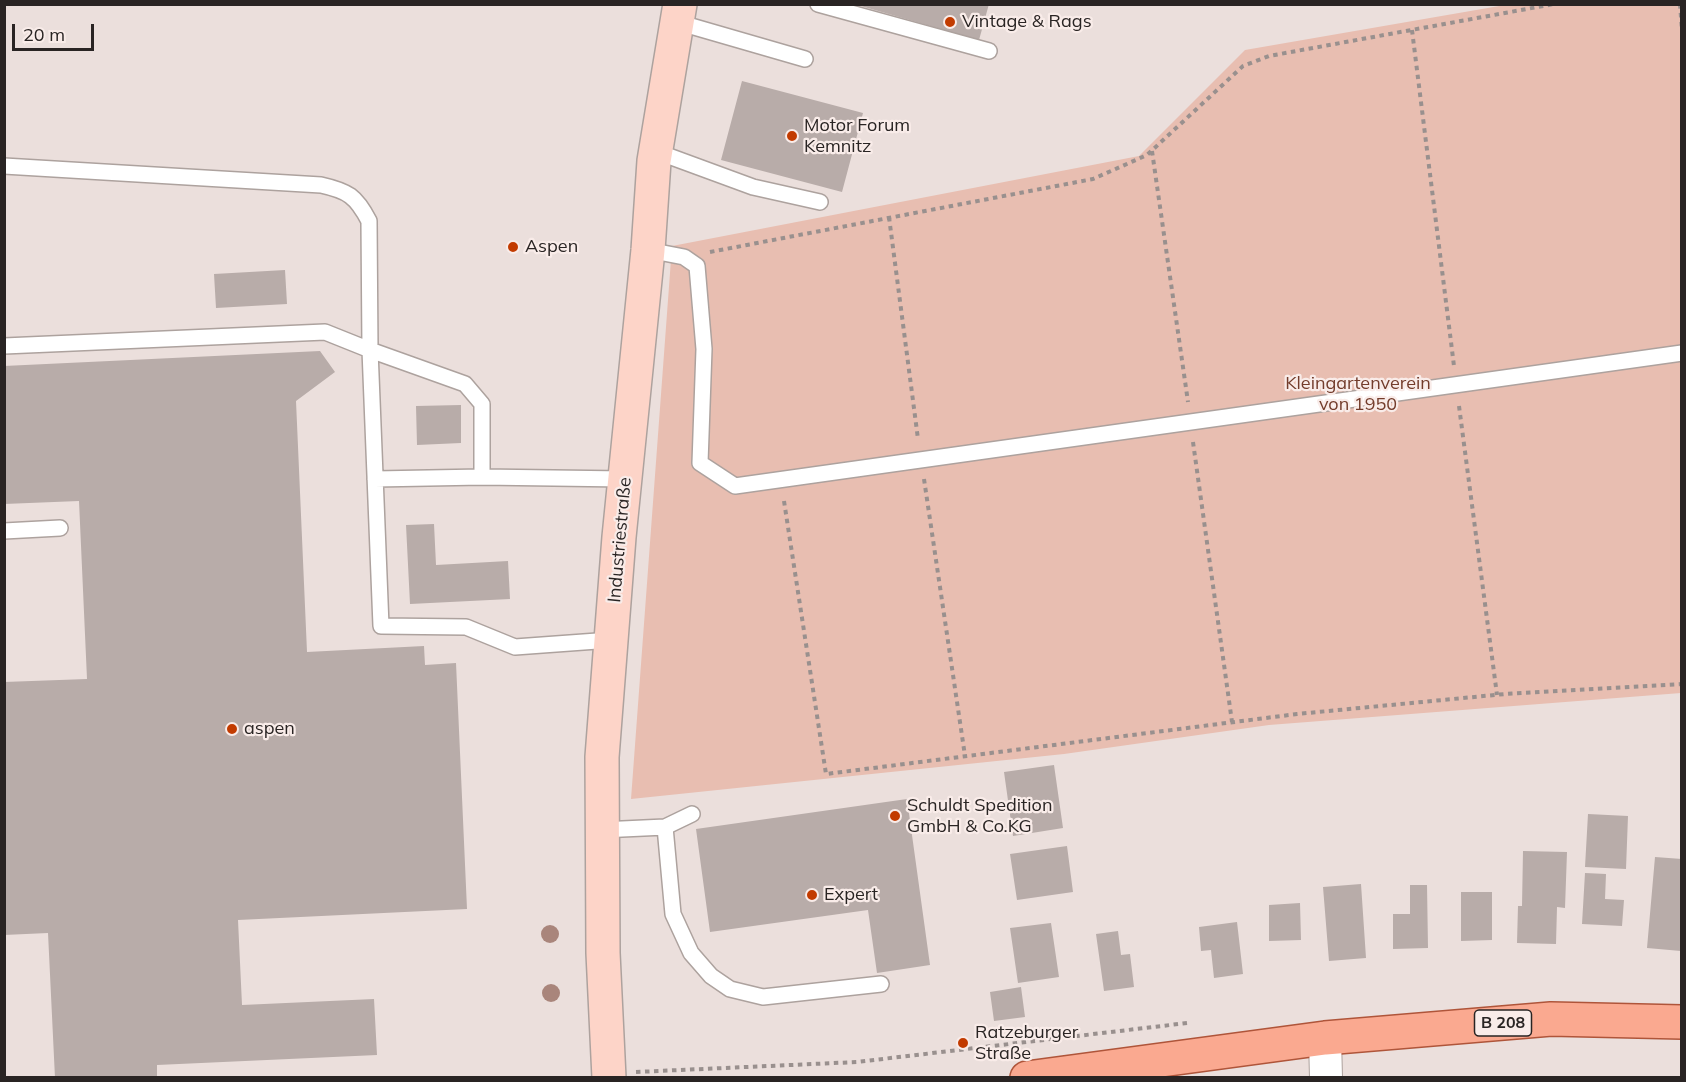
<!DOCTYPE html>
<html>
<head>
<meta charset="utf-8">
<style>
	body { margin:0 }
	#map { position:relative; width:1686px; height:1082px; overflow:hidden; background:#ebdfdc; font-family:Mulish,sans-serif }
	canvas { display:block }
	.frame { position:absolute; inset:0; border:6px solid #292423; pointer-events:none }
	.scale { position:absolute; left:12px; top:24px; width:82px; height:27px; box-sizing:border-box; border:3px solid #292423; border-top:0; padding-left:8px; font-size:18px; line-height:21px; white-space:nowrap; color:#292423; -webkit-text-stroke:4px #f9ece9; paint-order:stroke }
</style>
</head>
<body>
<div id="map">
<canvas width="1686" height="1082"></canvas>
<div class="frame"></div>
<div class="scale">20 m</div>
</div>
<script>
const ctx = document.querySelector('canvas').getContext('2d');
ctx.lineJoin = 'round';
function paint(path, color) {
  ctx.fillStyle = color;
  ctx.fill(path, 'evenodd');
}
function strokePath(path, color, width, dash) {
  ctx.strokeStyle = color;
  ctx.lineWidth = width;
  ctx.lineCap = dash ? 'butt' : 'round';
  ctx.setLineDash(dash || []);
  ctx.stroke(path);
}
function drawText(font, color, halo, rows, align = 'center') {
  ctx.font = font + ' Mulish,sans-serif';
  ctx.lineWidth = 4.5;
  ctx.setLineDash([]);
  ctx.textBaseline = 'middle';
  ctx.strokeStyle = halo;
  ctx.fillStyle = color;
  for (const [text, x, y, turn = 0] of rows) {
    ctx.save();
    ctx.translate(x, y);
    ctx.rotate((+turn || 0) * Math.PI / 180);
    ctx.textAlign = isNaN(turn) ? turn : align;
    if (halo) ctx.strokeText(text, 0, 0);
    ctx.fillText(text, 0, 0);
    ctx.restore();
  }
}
paint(new Path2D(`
	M1505,5H1681V693L1269,725L1064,754L631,799L672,246L1139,156L1245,50Z`), '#e8beb1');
paint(new Path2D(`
	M854,4H989L979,40Z
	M742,81L863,113L842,192L721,160Z
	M285,270L287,304L216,308L214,274Z
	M320,351L335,372L296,401L307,652L424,646L425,665L456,663L467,909L238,920L242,1005L374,999L377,1055L157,1065V1078H55L48,933L4,935V682L87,679L79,501L4,504V366Z
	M461,405V443L417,445L416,406Z
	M434,524L436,565L508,561L510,599L410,604L406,525Z
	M1054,765L1063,828L1013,836L1004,772Z
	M907,799L930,965L877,973L868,910L710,932L696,829Z
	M1588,814L1628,816L1626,869L1585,867Z
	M1067,846L1073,892L1017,900L1010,854Z
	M1523,851L1567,852L1565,908L1557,907L1556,944L1517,943L1518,906H1522Z
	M1655,857L1682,859L1681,951L1647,948Z
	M1585,873L1606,874L1605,899L1624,900L1622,926L1582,924Z
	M1361,884L1366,958L1329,961L1323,887Z
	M1410,885H1427L1428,948L1393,949V914H1410Z
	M1461,892H1492V940L1461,941Z
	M1300,903L1301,940L1269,941V905Z
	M1237,922L1243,974L1214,978L1211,950L1201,951L1199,927Z
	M1051,923L1059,977L1018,983L1010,928Z
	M1118,931L1121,955L1130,954L1134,987L1104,991L1096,934Z
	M1021,987L1025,1017L994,1021L990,992Z`), '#b8aca9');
const lane = new Path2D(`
	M818,4L989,51
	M677,22L805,59
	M655,151L753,187L820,202
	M4,166L321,185C348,191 356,196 369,221L370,350L465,384L482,404V477L375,479
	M648,250L684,257L697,266L704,349L700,463L735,486L1682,353
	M4,346L325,332L370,350L381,626L466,627L515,647L611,640
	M482,477L625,479
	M4,531L60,528
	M665,827L692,814
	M601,830L665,827L673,914L691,953L711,976L730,989L763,997L881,984`);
const street = new Path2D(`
	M1325,1038L1326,1078`);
const secondary = new Path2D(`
	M609,1078L603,953L602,757L619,537L648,250L654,161L680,4`);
const primary = new Path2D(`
	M1027,1078L1325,1038L1551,1019L1682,1022`);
strokePath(lane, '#ada29e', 18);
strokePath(street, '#ada29e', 34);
strokePath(secondary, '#ada29e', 36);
strokePath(primary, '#af553a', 36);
strokePath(new Path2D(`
	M1680,4L1682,31
	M1412,30L1454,366
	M1152,151L1188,402
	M889,217L918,439
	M710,252L1093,179L1147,155L1243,66L1269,56L1554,4
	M1459,406L1497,695
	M1193,442L1232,722
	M924,479L965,756
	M784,501L826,774L1297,714L1505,694L1682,684
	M636,1072L857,1062L1187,1023`), '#99908e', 4, [4.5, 4.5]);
strokePath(lane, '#fff', 15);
strokePath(street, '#fff', 32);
strokePath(secondary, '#fdd4c8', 33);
strokePath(primary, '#faa990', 33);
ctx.fillStyle = '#a9857b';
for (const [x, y] of [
	[550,934],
	[551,993]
]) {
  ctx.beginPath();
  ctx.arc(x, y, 9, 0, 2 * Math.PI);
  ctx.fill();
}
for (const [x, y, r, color] of [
	[950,22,6,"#c23b00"],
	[792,136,6,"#c23b00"],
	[513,247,6,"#c23b00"],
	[232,729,6,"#c23b00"],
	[895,816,6,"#c23b00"],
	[812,895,6,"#c23b00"],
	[963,1043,6,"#c23b00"]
]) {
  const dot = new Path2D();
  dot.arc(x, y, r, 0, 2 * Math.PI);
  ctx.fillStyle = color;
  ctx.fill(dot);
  strokePath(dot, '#f9ece9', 2);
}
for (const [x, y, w] of [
	[1503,1023,57]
]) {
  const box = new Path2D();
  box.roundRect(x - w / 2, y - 13, w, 26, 4.5);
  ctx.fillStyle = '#f9ece9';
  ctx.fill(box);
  strokePath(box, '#292423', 1.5);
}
drawText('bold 16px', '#292423', null, [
	["B 208",1503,1023]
]);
drawText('18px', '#292423', '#f9ece9', [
	["Vintage & Rags",962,22],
	["Motor Forum",804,126],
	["Kemnitz",804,147],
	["Aspen",525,247],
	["aspen",244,729],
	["Schuldt Spedition",907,806],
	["GmbH & Co.KG",907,827],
	["Expert",824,895],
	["Ratzeburger",975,1033],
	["Straße",975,1054]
], 'left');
drawText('18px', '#733c2b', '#f9ece9', [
	["Kleingartenverein",1358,384],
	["von 1950",1358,405]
]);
drawText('18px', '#292423', '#f9ece9', [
	["Industriestraße",620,540,-85]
]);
</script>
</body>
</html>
